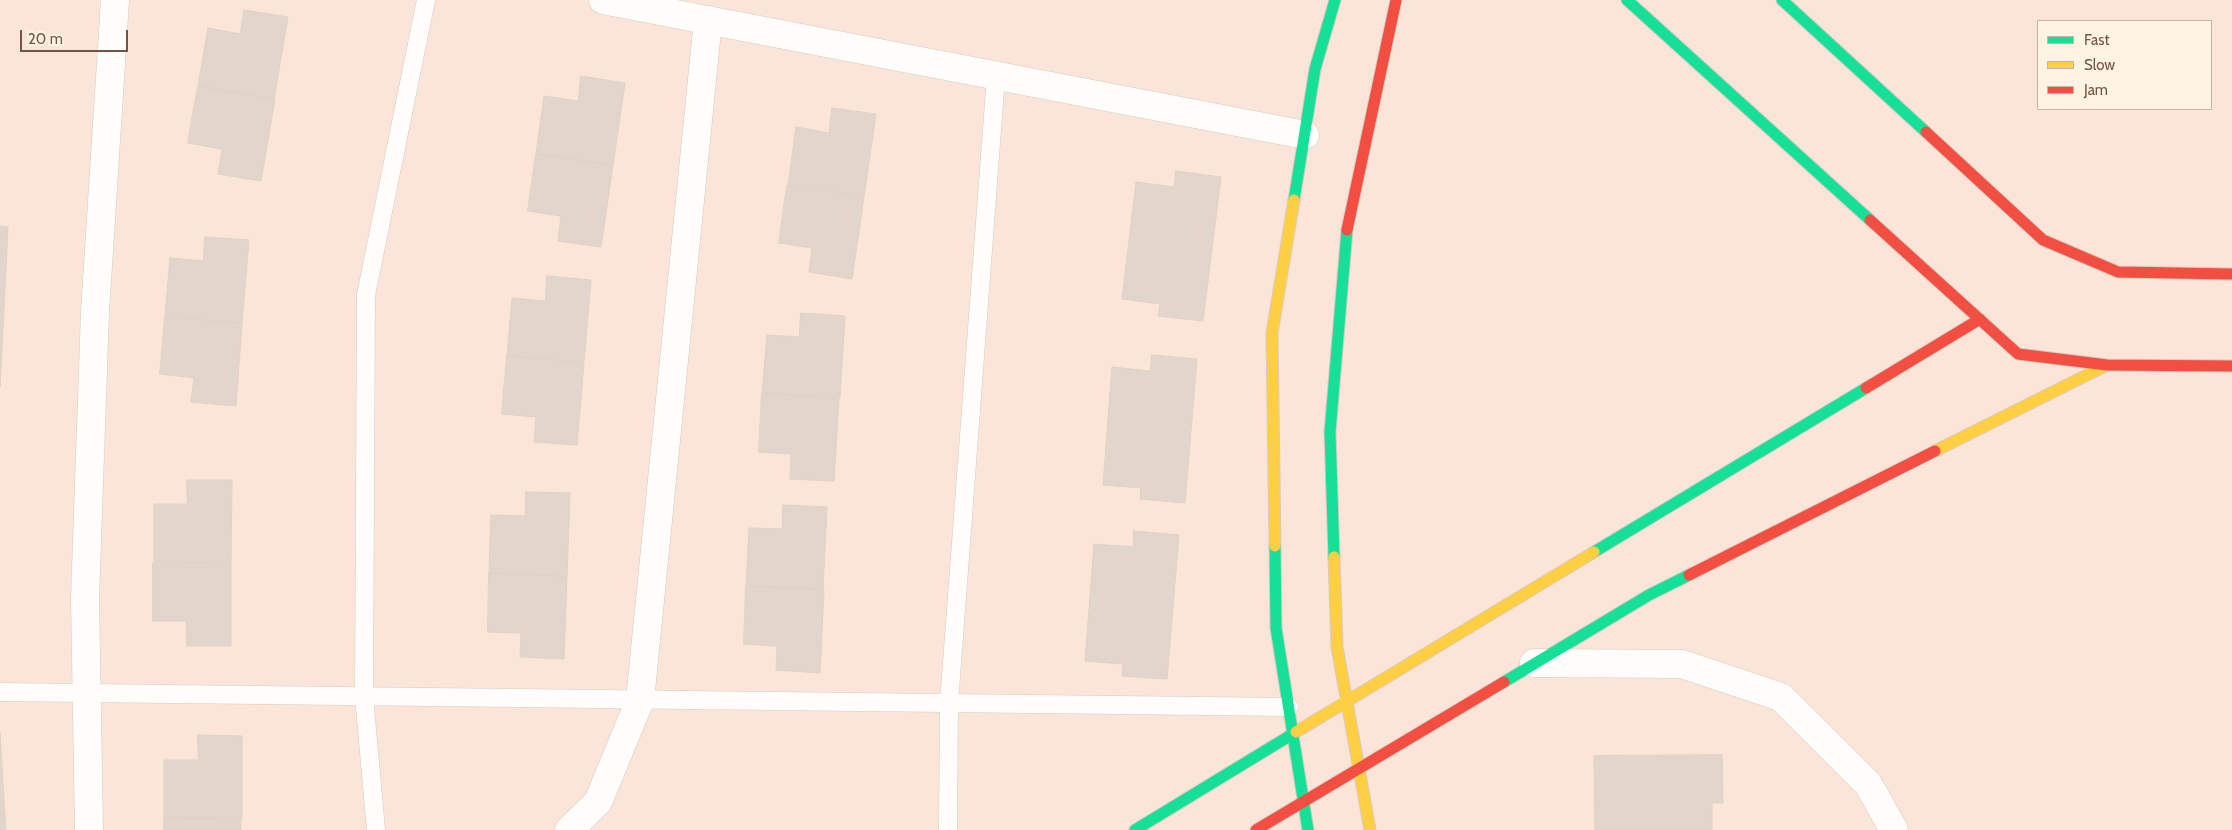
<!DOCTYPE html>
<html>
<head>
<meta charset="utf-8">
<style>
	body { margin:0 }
	#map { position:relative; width:2232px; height:830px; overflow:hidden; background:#f6efe4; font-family:Cabin,sans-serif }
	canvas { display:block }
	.legend { position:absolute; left:2037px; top:20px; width:175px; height:90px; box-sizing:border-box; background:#fff4e4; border:1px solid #c7b4a4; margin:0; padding:6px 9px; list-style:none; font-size:15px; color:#745544 }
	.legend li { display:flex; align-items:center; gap:10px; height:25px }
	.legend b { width:25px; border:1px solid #c7b4a4 }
	.scale { position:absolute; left:20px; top:30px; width:108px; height:22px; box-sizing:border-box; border:2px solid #745544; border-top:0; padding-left:6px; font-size:15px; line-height:18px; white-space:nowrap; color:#745544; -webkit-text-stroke:4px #fff4e4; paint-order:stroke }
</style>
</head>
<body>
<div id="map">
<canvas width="2232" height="830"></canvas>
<ul class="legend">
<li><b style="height:6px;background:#16e098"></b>Fast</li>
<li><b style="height:6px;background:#ffcf43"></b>Slow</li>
<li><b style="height:6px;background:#f24e42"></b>Jam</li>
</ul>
<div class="scale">20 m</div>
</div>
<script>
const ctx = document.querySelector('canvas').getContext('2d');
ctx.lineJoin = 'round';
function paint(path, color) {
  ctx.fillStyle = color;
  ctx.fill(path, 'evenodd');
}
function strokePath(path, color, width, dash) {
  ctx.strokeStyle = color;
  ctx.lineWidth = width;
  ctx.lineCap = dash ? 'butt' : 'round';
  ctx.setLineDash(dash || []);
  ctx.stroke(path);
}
paint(new Path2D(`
	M0,0H2232V830H0ZM2038,21H2211V109H2038Z`), '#fbe5d8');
const building = new Path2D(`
	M244,10L288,17L274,99L198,86L208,28L240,34Z
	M581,76L625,83L613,165L536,154L544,96L578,101Z
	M198,86L275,99L261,181L218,174L222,149L188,143Z
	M832,108L876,114L864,196L788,185L796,127L829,133Z
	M536,154L613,165L601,247L558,241L561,216L528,211Z
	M1176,171L1221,177L1203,321L1158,316L1160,304L1122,299L1136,182L1174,187Z
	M787,186L864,197L852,279L809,272L812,248L779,243Z
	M0,226L8,227L4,309H0Z
	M205,237L249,240L242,323L165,316L170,258L203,261Z
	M547,276L591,280L584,362L507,356L512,298L545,301Z
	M0,309L4,310L0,386Z
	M801,313L845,316L840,398L762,393L767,335L799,337Z
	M165,317L242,323L236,406L191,402L194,378L160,374Z
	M1152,355L1197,359L1185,503L1140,499L1141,488L1103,485L1112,367L1150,371Z
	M507,356L584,363L577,445L534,442L536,417L502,414Z
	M762,393L839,399L834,481L790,479L791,454L759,452Z
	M187,480H232L231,563L154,562V504H187Z
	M526,492L570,493L567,576L489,573L491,515L525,516Z
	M783,505L827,507L823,589L746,586L749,528L782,529Z
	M1134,531L1179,535L1167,679L1122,676L1123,664L1085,661L1094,544L1133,547Z
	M153,563H231V646H187L186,621H153Z
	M489,573L567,576L564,659L520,657L521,633L488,632Z
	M746,586L824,590L820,673L776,670L777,646L744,644Z
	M0,733L5,816H0Z
	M198,735L242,736V818H164V760H198Z
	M1722,755L1723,803H1712V830H1595L1594,756Z
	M5,816L6,830H0V817Z
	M164,818L241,819V830H164Z`);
paint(building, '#e2d6cc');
strokePath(building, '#dfd2c6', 1);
const lane = new Path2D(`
	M0,692L1289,707
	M376,830L364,696L366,295L426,0
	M948,830L949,703L996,76`);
const street = new Path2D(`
	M603,0L1305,135
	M1534,663L1682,664L1781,697L1868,784L1894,830
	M89,830L85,598L95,312L115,0
	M569,830L598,802L640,700L708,20`);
const fast = new Path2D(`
	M1627,0L1870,220
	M1782,0L1926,132
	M1294,200L1315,69L1335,0
	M1275,546L1276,628L1308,830
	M1594,552L1866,388
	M1334,557L1330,432L1347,230
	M1504,682L1649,595L1689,575
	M1135,830L1296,732`);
const slow = new Path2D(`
	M1935,451L2107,365
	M1275,546L1272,333L1294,200
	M1334,557L1337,647L1370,830
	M1296,732L1594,552`);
const jam = new Path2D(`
	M1926,132L2043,240L2118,272L2232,274
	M1870,220L2018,354L2107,365L2232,366
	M1347,230L1396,0
	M1866,388L1980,319
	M1689,575L1935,451
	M1256,830L1504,682`);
strokePath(lane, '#d7ccc2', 19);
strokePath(street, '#d7ccc2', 29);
strokePath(fast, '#d6cbc0', 13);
strokePath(slow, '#d6cbc0', 13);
strokePath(jam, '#d6cbc0', 13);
strokePath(lane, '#fefdfb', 18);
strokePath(street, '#fefdfb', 28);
strokePath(fast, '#16e098', 11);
strokePath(slow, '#ffcf43', 11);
strokePath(jam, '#f24e42', 11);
</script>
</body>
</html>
